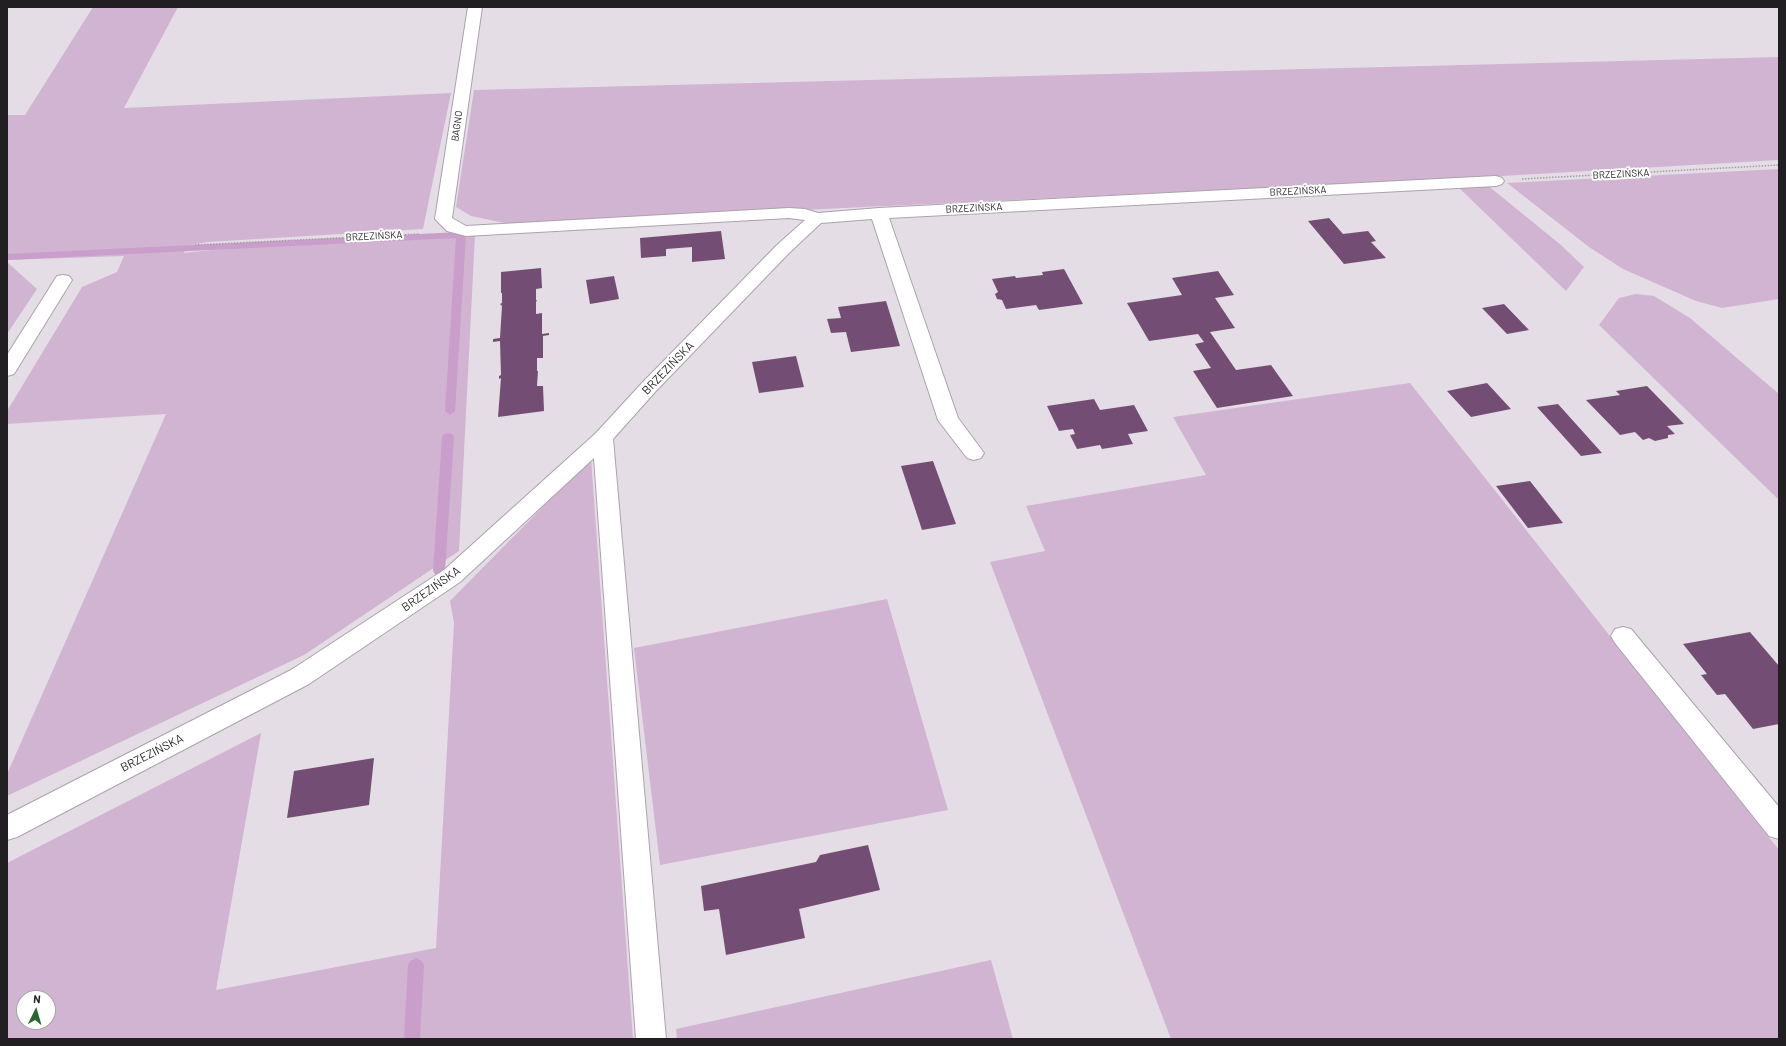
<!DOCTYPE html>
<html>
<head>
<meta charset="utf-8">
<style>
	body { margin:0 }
	#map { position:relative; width:1786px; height:1046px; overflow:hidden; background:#e5dde5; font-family:Barlow,sans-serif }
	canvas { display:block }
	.frame { position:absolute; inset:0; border:8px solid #221f22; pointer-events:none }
	.north { position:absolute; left:16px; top:990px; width:40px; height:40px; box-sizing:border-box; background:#fff; border:1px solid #a7a5a7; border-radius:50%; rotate:5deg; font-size:11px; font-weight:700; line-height:16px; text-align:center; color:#221f22 }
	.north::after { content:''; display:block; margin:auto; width:14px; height:18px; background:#28672f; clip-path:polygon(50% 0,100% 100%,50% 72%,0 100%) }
</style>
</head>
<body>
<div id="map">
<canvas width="1786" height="1046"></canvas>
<div class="frame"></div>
<div class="north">N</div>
</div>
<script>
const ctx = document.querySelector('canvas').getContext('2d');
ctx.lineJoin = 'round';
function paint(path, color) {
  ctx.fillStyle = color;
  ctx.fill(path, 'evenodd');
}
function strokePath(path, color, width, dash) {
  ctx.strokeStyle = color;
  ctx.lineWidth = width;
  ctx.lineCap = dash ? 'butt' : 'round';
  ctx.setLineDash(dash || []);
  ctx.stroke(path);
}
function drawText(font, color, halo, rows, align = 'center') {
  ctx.font = font + ' Barlow,sans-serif';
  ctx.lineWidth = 4;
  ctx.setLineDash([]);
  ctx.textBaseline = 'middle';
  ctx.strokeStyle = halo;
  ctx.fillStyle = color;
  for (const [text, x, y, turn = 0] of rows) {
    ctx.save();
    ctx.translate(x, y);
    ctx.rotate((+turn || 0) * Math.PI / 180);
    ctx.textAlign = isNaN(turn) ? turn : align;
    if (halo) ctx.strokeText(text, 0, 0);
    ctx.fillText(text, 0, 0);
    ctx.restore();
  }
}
paint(new Path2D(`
	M93,7H178L124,108L451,93L423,229L208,242L186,246L184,253L240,247L475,235L459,551L304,655L7,796V774L166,414L7,424V411L82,287L117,272L124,256L7,260V115H25Z
	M1779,57V160L1450,179L510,224L471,216L456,207L474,90Z
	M1779,169V299L1722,308L1696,301L1623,269L1589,247L1507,183Z
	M1486,184L1561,245L1584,267L1566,291L1457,186Z
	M7,262L37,289L7,334Z
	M1636,294L1654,296L1690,318L1779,394V500L1599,325L1619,298Z
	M1410,383L1779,850V1039H1171L990,562L1045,551L1026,506L1206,475L1173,417Z
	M591,458L633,1039H7V863L261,733L216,990L436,948L454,623L450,601ZM24,998H48V1022H24Z
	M887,599L948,810L660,865L634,648Z
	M991,960L1013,1039H677L676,1029Z`), '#d1b4d2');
paint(new Path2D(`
	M461,232L466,235L455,411L450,415L445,411L456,238L7,260V254Z
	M448,433L452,434L454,437L445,571L443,574L439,576L435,574L433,571L442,437L444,434Z
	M416,958L422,961L424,966L420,1039H404L408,966L410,961Z`), '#ca9eca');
paint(new Path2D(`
	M1329,218L1343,234L1368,231L1376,241L1371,242L1386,258L1344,264L1308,221Z
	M721,231L725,259L692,262V247L666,249V256L641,258L640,238Z
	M541,268L542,288L536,289V300H537L536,302V314L542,313V334L549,333V335L543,336V358H537V371H538L537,386H543L544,411L498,417L501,378L499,379V376L501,375L500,341L493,342V339L500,338L502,306L500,304L502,303V293H501V272Z
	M1064,269L1083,304L1039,310L1036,305L1006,309L1002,300L997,299L995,294L998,292L992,279L1015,276L1016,278L1043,275L1042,272Z
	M1218,271L1234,295L1215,298L1235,328L1210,332L1236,370L1271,365L1293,396L1217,408L1193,371L1211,368L1195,344L1204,342L1198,334L1149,341L1127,303L1182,295L1172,278Z
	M614,276L619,299L590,304L586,280Z
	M886,301L900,346L851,352L846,332L831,333L827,319L841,318L838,307Z
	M1504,304L1529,330L1507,334L1482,308Z
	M796,356L804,387L759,393L752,362Z
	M1487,383L1511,409L1471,417L1447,391Z
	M1647,386L1684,424L1667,426L1675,434L1668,435V438L1655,441L1649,438L1643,440L1635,432L1620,435L1586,400L1620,395L1616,391Z
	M1094,399L1100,410L1134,405L1148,431L1128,434L1133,444L1102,449L1100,445L1077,449L1070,435L1075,434L1073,429L1059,431L1047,406Z
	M1558,404L1602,453L1581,456L1537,407Z
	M933,461L956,524L922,530L901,466Z
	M1530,481L1563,523L1528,528L1496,486Z
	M1750,632L1779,666V724L1753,729L1725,694L1717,695L1701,675L1707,674L1683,644Z
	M374,758L369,805L287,818L294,771Z
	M868,845L880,890L799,909L805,938L726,955L719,909L704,911L701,886L816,862L820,855Z`), '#744d75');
const minor = new Path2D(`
	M468,7H482L452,218L466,226L789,208L805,209L818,213L879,208L1496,176L1502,178L1504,181L1502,184L1496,186L889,218L958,418L984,453L981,458L974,460L967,458L938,420L872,219L821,223L789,253L656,391L613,439L666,1039H636L594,458L460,582L309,684L17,837L7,840V815L291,670L444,570L596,433L642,383L777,245L805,220L789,218L466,236L447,231L435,219Z
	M63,275L69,276L72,280L14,374L7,376V355L57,276Z
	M1623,627L1631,629L1779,807V839L1769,836L1615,643L1611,636L1615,629Z`);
strokePath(minor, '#aba3ab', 2);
strokePath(new Path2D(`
	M1522,179L1779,165
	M195,245L420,234`), '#a49da4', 1.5, [1.5, 1.5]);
paint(minor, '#fff');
drawText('10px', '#221f22', '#fff', [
	["BAGNO",457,126,-82],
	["BRZEZIŃSKA",1621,174,-3],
	["BRZEZIŃSKA",1298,191,-3],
	["BRZEZIŃSKA",974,208,-3],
	["BRZEZIŃSKA",374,236,-3]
]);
drawText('12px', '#221f22', '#fff', [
	["BRZEZIŃSKA",668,368,-46],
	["BRZEZIŃSKA",431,589,-35],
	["BRZEZIŃSKA",152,753,-27]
]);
</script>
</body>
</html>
